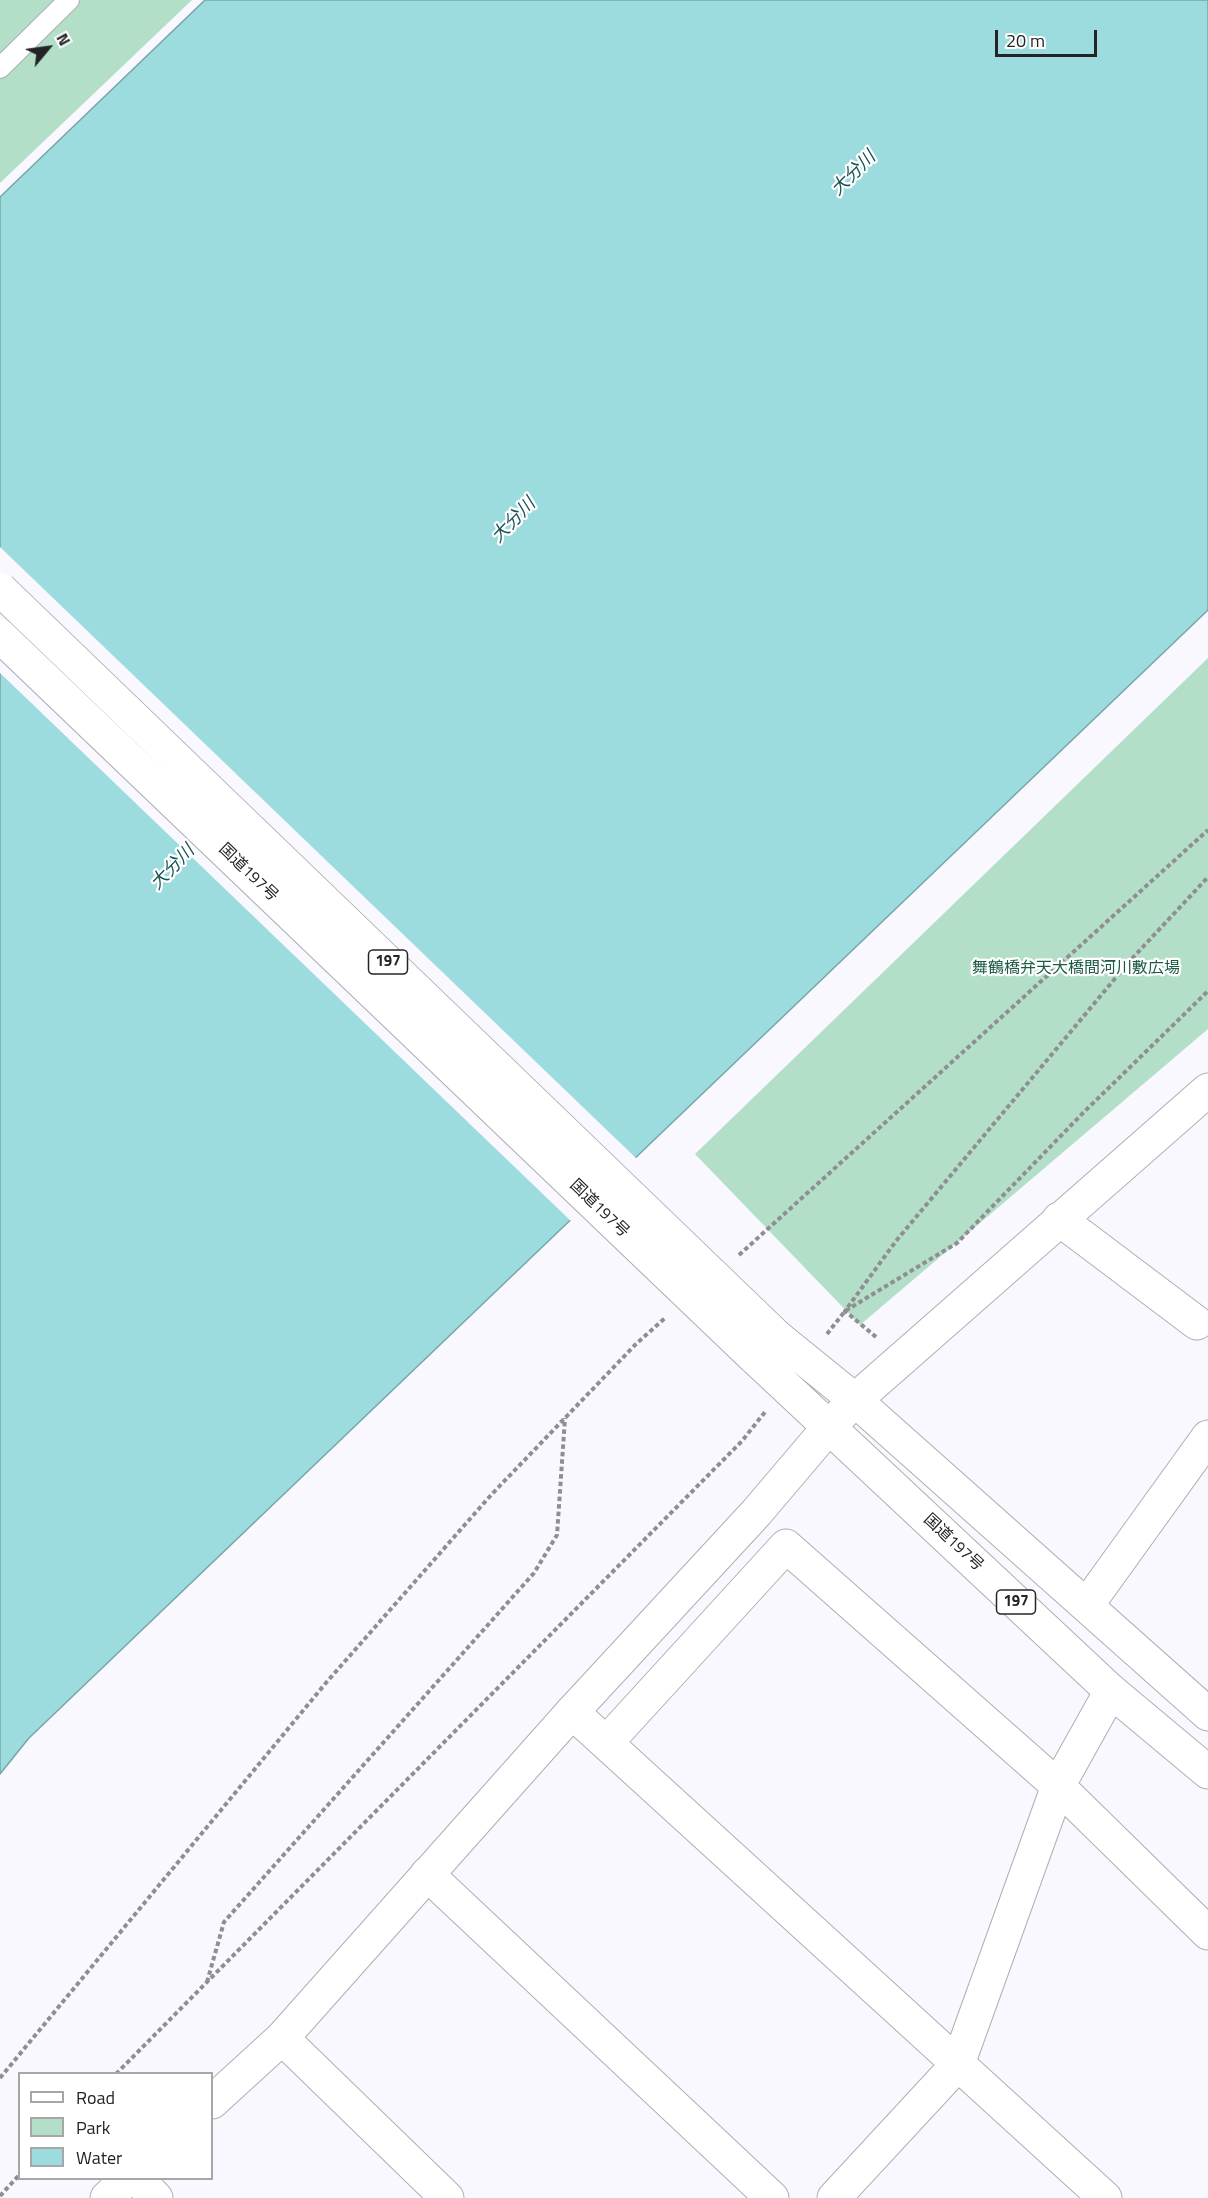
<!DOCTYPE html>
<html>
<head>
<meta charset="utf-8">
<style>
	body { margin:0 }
	#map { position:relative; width:1208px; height:2198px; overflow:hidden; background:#f8f8fe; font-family:"Titillium Web",sans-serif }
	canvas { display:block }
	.legend { position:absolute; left:18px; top:2072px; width:195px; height:108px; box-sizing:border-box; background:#fff; border:2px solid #a7a7a9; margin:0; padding:8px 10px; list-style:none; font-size:18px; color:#242427 }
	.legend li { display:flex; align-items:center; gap:12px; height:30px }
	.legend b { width:30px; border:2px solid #a7a7a9 }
	.north { position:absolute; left:18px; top:18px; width:60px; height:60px; -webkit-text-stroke:4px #fff; paint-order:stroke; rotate:61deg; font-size:16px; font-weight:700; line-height:24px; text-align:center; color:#242427 }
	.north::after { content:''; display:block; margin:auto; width:21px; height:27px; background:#242427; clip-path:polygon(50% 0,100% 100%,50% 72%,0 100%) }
	.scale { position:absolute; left:995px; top:30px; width:102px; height:27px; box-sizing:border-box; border:3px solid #242427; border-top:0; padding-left:8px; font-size:18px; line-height:21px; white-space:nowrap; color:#242427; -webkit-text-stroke:4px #fff; paint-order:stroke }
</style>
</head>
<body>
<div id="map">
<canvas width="1208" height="2198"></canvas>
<ul class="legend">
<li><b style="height:8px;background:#fff"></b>Road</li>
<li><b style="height:16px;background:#b3dfc9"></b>Park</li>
<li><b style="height:16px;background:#9cdcde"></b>Water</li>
</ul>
<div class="north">N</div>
<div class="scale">20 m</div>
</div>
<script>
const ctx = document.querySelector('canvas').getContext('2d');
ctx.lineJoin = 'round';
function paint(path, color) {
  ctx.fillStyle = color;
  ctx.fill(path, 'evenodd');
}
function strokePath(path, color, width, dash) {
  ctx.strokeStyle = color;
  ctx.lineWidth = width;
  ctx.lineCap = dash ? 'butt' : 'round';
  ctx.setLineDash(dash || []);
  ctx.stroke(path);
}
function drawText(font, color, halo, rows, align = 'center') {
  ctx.font = font + ' "Titillium Web","Noto Sans JP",sans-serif';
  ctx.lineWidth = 4.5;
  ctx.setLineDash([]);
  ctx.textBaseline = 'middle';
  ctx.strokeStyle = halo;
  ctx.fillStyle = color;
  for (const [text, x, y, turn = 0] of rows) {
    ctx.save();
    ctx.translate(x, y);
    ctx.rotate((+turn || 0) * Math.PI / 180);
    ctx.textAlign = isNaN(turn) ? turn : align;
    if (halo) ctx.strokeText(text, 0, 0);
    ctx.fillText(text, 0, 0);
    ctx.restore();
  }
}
paint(new Path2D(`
	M0,0H192L0,183Z
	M1208,658V1029L860,1325L695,1154Z`), '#b3dfc9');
const water = new Path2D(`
	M205,0H1208V610L29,1738L0,1774V197Z`);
paint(water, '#9cdcde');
strokePath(water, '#78a5a7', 1.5);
paint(new Path2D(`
	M0,547L638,1160L573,1223L0,673Z`), '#f8f8fe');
const lane = new Path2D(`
	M0,68L69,0`);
const street = new Path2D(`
	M1059,1219L1197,1323
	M1087,1605L1208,1437
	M572,1712L1105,2198
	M606,1743L786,1546L1058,1786L1208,1933
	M427,1874L772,2198
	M282,2038L447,2198
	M834,2198L958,2064L1058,1786L1111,1691`);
const secondary = new Path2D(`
	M212,2102L282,2038L572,1712L756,1513L829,1427L855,1400L1208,1090
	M137,2178L156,2198
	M107,2198L128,2178`);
const highway = new Path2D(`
	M776,1336L855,1400L1208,1714
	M754,1357L1111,1691L1208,1772`);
strokePath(lane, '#aeaeb5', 22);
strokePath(street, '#aeaeb5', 35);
strokePath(secondary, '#aeaeb5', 35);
strokePath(highway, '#aeaeb5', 35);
strokePath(new Path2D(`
	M739,1255L1208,830
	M827,1334L845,1311L957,1243L1083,1113L1208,991
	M876,1337L845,1311L896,1241L1128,963L1208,877
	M207,1982L224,1922L534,1573L557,1535L565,1418
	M116,2074L742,1441L765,1412
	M0,2078L325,1684L491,1495L636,1344L665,1318
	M0,2196L20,2174`), '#8e8e93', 4, [4.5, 3]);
strokePath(lane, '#fff', 20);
strokePath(street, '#fff', 33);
strokePath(secondary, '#fff', 33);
strokePath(highway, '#fff', 33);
const highwayBridge = new Path2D(`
	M0,589L776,1336
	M0,636L754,1357`);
strokePath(highwayBridge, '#aeaeb5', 35, []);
strokePath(highwayBridge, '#fff', 33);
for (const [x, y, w] of [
	[388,962,39],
	[1016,1602,39]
]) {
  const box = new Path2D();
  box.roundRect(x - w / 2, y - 12, w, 24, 4.5);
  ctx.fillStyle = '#fff';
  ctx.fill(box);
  strokePath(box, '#242427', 1.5);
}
drawText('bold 15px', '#242427', null, [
	["197",388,962],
	["197",1016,1602]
]);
drawText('16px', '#242427', '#fff', [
	["国道197号",248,873,44],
	["国道197号",599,1209,44],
	["国道197号",953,1543,43]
]);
drawText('16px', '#1d5b43', '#fff', [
	["舞鶴橋弁天大橋間河川敷広場",1076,969]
]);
drawText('italic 18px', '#1b5254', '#fff', [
	["大分川",854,174,-45],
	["大分川",514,521,-46],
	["大分川",173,868,-46]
]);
</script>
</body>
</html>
